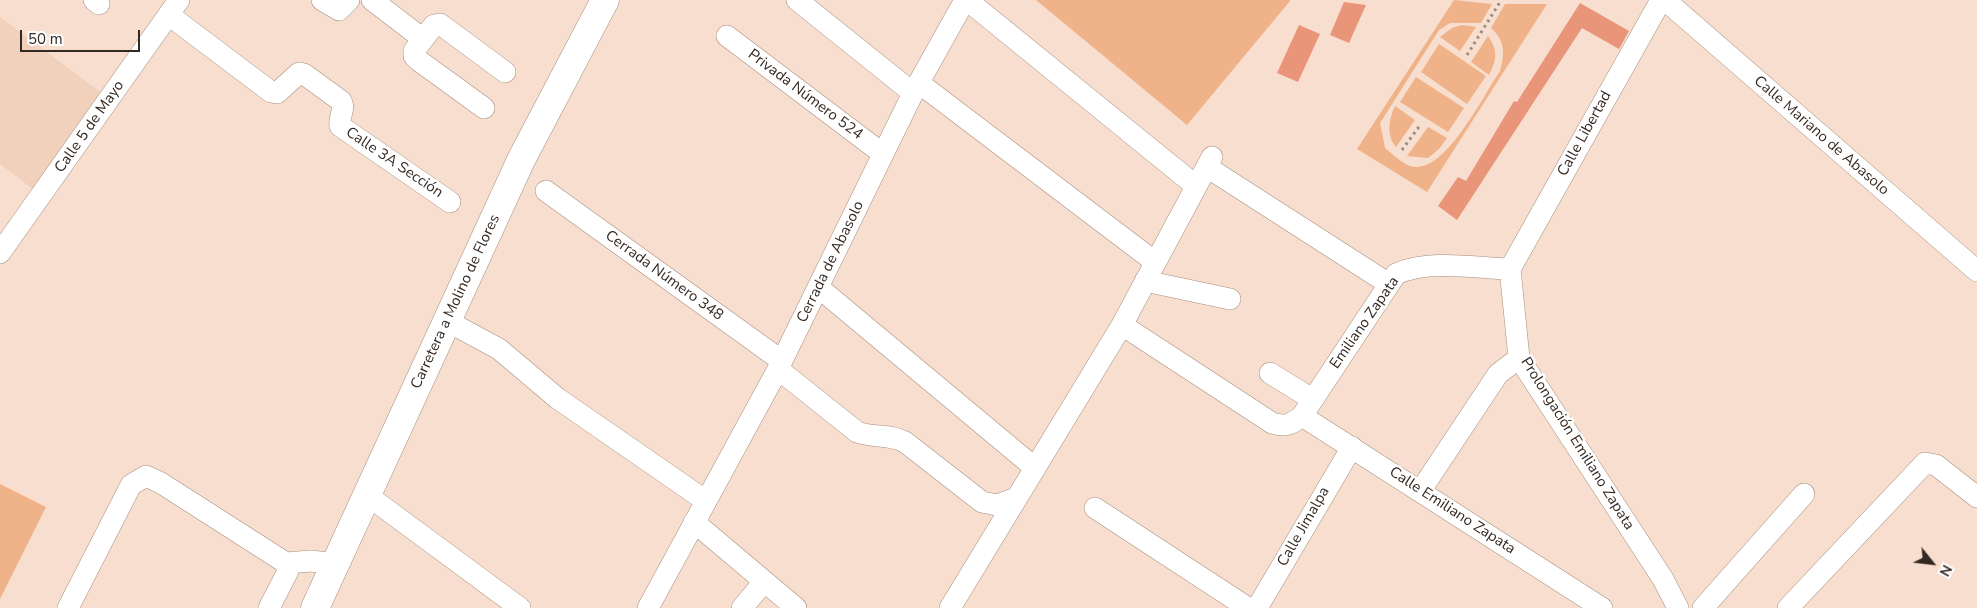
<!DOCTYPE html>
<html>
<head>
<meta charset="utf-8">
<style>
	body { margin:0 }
	#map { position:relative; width:1977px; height:608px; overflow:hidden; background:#f7dece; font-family:"Nunito Sans",sans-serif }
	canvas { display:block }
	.north { position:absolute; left:1907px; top:538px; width:50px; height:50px; -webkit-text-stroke:4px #fff; paint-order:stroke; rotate:119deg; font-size:14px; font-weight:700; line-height:20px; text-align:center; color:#332923 }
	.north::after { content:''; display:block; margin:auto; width:18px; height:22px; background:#332923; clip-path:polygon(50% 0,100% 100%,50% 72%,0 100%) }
	.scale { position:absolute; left:20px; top:30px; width:120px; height:22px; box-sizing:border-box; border:2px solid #332923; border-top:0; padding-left:6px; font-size:15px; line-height:18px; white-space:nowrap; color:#332923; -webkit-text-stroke:4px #fff; paint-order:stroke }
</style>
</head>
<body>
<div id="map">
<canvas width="1977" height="608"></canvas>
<div class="north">N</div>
<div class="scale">50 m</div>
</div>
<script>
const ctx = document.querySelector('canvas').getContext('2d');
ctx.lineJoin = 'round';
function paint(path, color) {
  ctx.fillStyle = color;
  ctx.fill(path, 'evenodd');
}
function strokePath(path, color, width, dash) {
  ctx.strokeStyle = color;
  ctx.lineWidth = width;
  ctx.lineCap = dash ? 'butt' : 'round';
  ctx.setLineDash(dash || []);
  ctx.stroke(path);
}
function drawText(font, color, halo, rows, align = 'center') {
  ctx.font = font + ' "Nunito Sans",sans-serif';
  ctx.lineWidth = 5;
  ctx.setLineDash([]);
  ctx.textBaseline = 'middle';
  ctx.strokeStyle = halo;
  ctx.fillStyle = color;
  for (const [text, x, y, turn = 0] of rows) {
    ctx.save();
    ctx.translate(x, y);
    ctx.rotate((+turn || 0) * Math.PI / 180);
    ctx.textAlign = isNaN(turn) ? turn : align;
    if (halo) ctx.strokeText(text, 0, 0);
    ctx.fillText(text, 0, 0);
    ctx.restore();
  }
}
paint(new Path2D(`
	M0,17L103,94L33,189L0,164Z`), '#f1d0bc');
paint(new Path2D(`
	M1036,0H1290V1L1187,125Z
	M1454,0L1492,4L1481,23H1450L1439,30L1380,123L1385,148C1394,155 1406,168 1417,167C1449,166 1483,96 1500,71C1505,53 1505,41 1491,28L1505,4H1547L1427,192L1357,149Z
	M1462,25L1476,27L1460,51L1440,37L1452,28Z
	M1488,36C1498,50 1497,60 1489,75L1471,62Z
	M1439,44L1486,76L1467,104L1421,72Z
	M1416,77L1464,108L1448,132L1400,102Z
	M1395,106L1415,120L1396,147C1386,136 1389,119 1395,106Z
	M1428,127L1447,138L1439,149L1428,158L1407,156Z
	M0,484L46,507L0,599Z`), '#f0b289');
paint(new Path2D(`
	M1344,2L1366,5L1349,43L1330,35Z
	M1580,3L1629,31L1619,49L1582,28L1457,220L1438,206L1458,177L1466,181L1514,101L1517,102Z
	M1299,25L1320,34L1298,82L1277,73Z`), '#e9957a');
const minor = new Path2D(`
	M94,0L99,4
	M322,0L339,10L349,0
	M372,0L423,39
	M797,0L913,93
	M967,0L1196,186
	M1665,0L1977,271
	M169,15L271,92L277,93L299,73L304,74L341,101C346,109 338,117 340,126L450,202
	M727,36L883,154
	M919,83L1155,262
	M484,108L418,60L414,56V51L434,25L440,24L505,72
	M1207,167L1389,284
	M546,191L782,361
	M0,253L179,0
	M1510,269L1519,358L1663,579L1678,608
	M1510,269L1661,0
	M1145,281L1230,299
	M818,287L1035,468
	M447,321L499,349L557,398L706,501
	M1122,325L1272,423C1285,427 1291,425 1302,416L1396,274C1430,259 1473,268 1510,269
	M778,369L857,432C873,438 890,434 905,442L982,502L997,505L1016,498
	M1270,373L1312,399
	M1302,416L1602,608
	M1421,490L1498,374L1519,358
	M367,495L520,608
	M1095,508L1248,608
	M694,522L796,608
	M68,608L131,485L146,476L161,483L286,563L311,561L335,564
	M269,608L288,571L286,563
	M648,608L778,369L913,93L965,0
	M742,608L764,582
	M950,608L1122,325L1212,157
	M1257,608L1352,447
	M1703,608L1804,494
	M1788,608L1925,463L1936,465L1977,497`);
const major = new Path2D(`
	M315,608L522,158L605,0`);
strokePath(minor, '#a68e7f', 22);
strokePath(major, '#a68e7f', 29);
strokePath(new Path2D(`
	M1467,55L1500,2
	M1402,150L1421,124`), '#9c8a7e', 3, [2.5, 4]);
strokePath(minor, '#fff', 21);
strokePath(major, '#fff', 28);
drawText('15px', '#332923', '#fff', [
	["Privada Número 524",805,95,37],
	["Calle 5 de Mayo",90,127,-55],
	["Calle Libertad",1585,134,-61],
	["Calle Mariano de Abasolo",1821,136,41],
	["Calle 3A Sección",394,163,34],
	["Cerrada de Abasolo",831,262,-64],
	["Cerrada Número 348",664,276,36],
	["Carretera a Molino de Flores",456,302,-65],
	["Emiliano Zapata",1365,323,-55],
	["Prolongación Emiliano Zapata",1577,444,58],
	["Calle Emiliano Zapata",1452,511,33],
	["Calle Jimalpa",1304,527,-60]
]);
</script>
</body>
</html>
